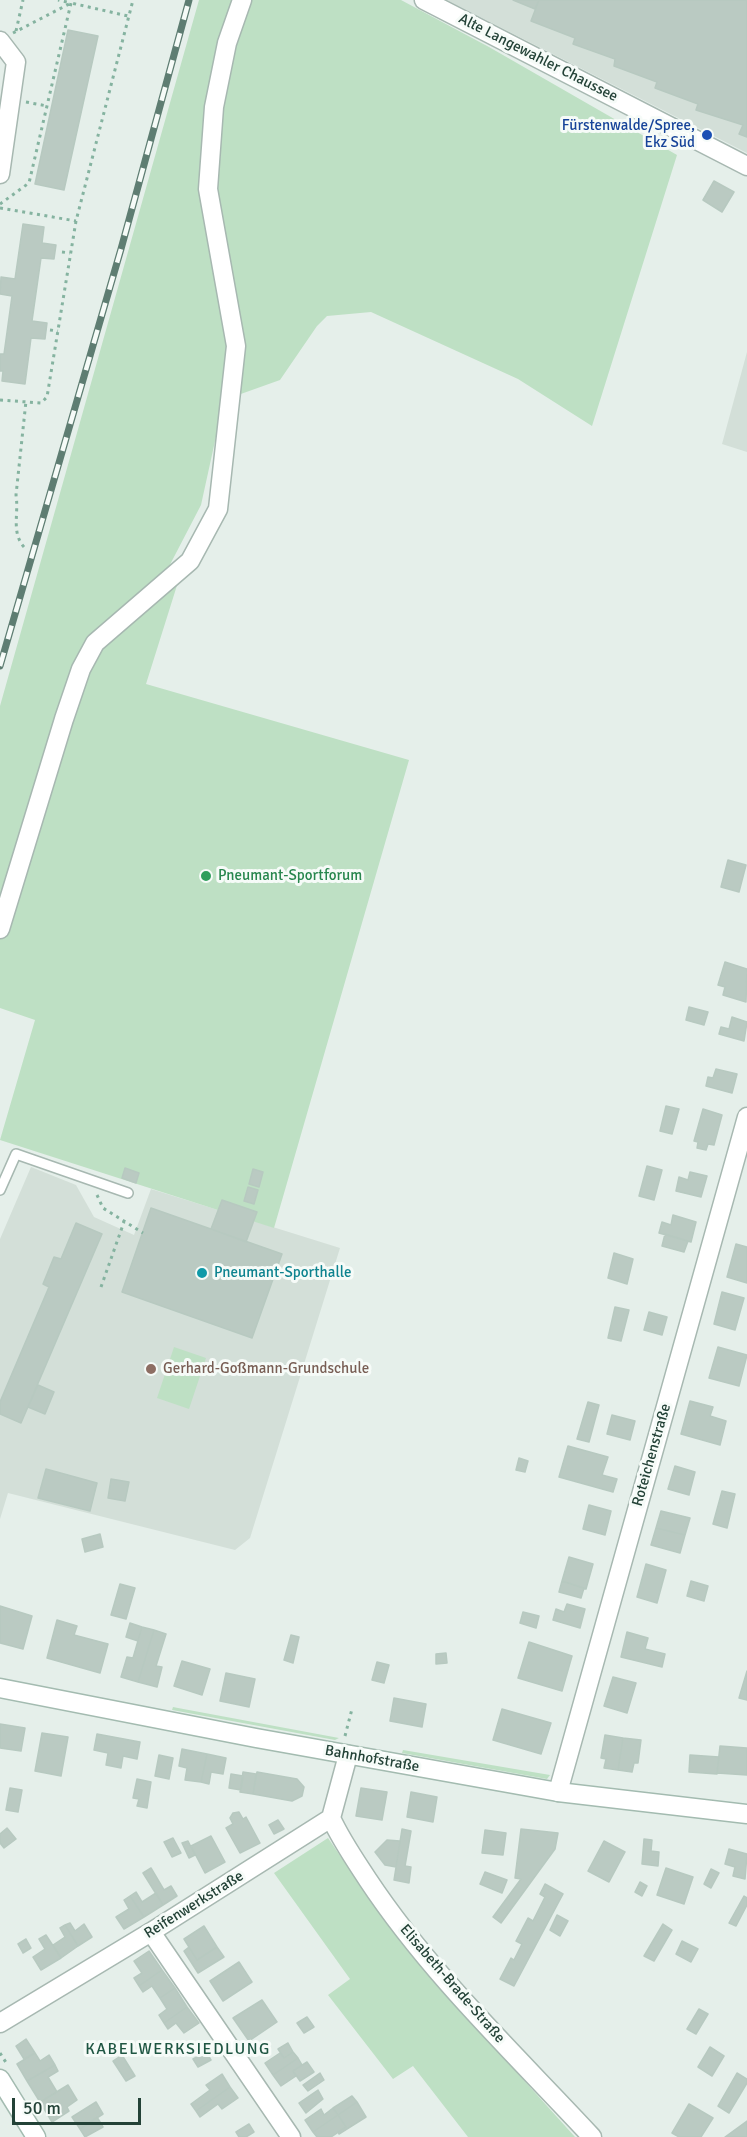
<!DOCTYPE html>
<html>
<head>
<meta charset="utf-8">
<style>
	body { margin:0 }
	#map { position:relative; width:747px; height:2137px; overflow:hidden; background:#e5efea; font-family:Signika,sans-serif }
	canvas { display:block }
	.scale { position:absolute; left:12px; top:2098px; width:129px; height:27px; box-sizing:border-box; border:3px solid #234237; border-top:0; padding-left:8px; font-size:18px; line-height:21px; white-space:nowrap; color:#234237; -webkit-text-stroke:4px #f6fbf8; paint-order:stroke }
</style>
</head>
<body>
<div id="map">
<canvas width="747" height="2137"></canvas>
<div class="scale">50 m</div>
</div>
<script>
const ctx = document.querySelector('canvas').getContext('2d');
ctx.lineJoin = 'round';
function paint(path, color) {
  ctx.fillStyle = color;
  ctx.fill(path, 'evenodd');
}
function strokePath(path, color, width, dash) {
  ctx.strokeStyle = color;
  ctx.lineWidth = width;
  ctx.lineCap = dash ? 'butt' : 'round';
  ctx.setLineDash(dash || []);
  ctx.stroke(path);
}
function drawText(font, color, halo, rows, align = 'center') {
  ctx.font = font + ' Signika,sans-serif';
  ctx.lineWidth = 6;
  ctx.setLineDash([]);
  ctx.textBaseline = 'middle';
  ctx.strokeStyle = halo;
  ctx.fillStyle = color;
  for (const [text, x, y, turn = 0] of rows) {
    ctx.save();
    ctx.translate(x, y);
    ctx.rotate((+turn || 0) * Math.PI / 180);
    ctx.textAlign = isNaN(turn) ? turn : align;
    if (halo) ctx.strokeText(text, 0, 0);
    ctx.fillText(text, 0, 0);
    ctx.restore();
  }
}
paint(new Path2D(`
	M447,0H747V153Z
	M747,352V452L722,444Z
	M31,1167L76,1185L94,1217L134,1235L151,1189L340,1248L250,1538L235,1550L8,1493L0,1519V1239Z`), '#d3dfd8');
paint(new Path2D(`
	M199,0H401L489,47L677,155L592,426L518,379L371,312L327,316L317,326L280,380L224,400L201,505L162,580L179,579L146,684L409,760L274,1228L0,1140L35,1020L0,1008V706Z
	M174,1347L206,1358L189,1409L157,1398Z
	M173,1707L178,1708L339,1738L335,1740L172,1710Z
	M403,1750L550,1775L547,1779L402,1753Z
	M328,1838L383,1918L430,1976L575,2137H468L413,2066L393,2079L328,1995L350,1979L274,1873Z`), '#bee0c4');
const building = new Path2D(`
	M513,0H539L535,9Z
	M539,0H747V137L739,134L743,125L696,110L698,104L655,88L657,82L614,66L615,59L573,44L575,38L531,21Z
	M68,30L98,36L64,190L35,184Z
	M714,181L734,192L722,212L703,200Z
	M23,224L44,227L42,243L56,245L54,259L41,258L32,321L47,323L45,339L31,338L25,384L2,381L3,371H0V354H4L12,296L0,294L1,277L15,279Z
	M728,860L746,865L739,892L721,887Z
	M725,962L747,969L746,1002L723,995L725,987L718,985Z
	M689,1007L708,1012L704,1025L686,1020Z
	M732,1017L747,1022L744,1041L719,1034L721,1027L729,1029Z
	M716,1069L737,1074L732,1093L706,1086L708,1077L713,1078Z
	M666,1106L679,1109L672,1134L660,1131Z
	M703,1109L722,1115L714,1145L708,1144L706,1150L697,1148L698,1142L694,1141Z
	M647,1166L662,1170L654,1200L639,1196Z
	M125,1168L139,1173L136,1183L122,1178Z
	M253,1169L263,1172L259,1187L249,1184Z
	M690,1172L707,1176L701,1197L676,1191L679,1177L688,1180Z
	M248,1187L258,1190L254,1204L244,1201Z
	M222,1200L257,1212L246,1242L211,1229Z
	M151,1208L282,1254L252,1338L122,1292Z
	M673,1215L696,1222L691,1242L659,1233L662,1222L671,1225Z
	M76,1223L102,1234L21,1423L0,1414V1402L49,1287L43,1284L54,1257L61,1259Z
	M665,1234L688,1241L684,1252L662,1246Z
	M736,1244L747,1247V1283L727,1277Z
	M614,1253L633,1259L627,1284L608,1278Z
	M722,1292L744,1298L735,1330L714,1324Z
	M615,1307L629,1310L621,1341L608,1338Z
	M649,1312L667,1317L662,1335L644,1330Z
	M718,1347L747,1355L739,1386L709,1378Z
	M38,1385L54,1392L45,1414L28,1407Z
	M690,1401L713,1407L710,1416L726,1421L720,1445L681,1434Z
	M588,1402L599,1405L589,1442L577,1439Z
	M612,1415L635,1421L630,1440L607,1434Z
	M568,1446L608,1457L602,1475L617,1479L613,1492L559,1477Z
	M519,1458L528,1461L525,1472L516,1470Z
	M675,1466L695,1472L689,1495L668,1489Z
	M46,1469L97,1483L90,1511L38,1498Z
	M111,1479L129,1482L125,1501L108,1498Z
	M722,1491L735,1494L727,1528L713,1524Z
	M589,1505L611,1511L605,1535L583,1529Z
	M661,1511L690,1518L685,1535L656,1528Z
	M656,1528L685,1535L680,1553L651,1545Z
	M100,1534L103,1547L85,1552L82,1539Z
	M569,1557L593,1564L586,1589L562,1581Z
	M646,1564L666,1570L657,1603L637,1597Z
	M562,1581L584,1588L581,1598L559,1592Z
	M691,1581L708,1586L704,1601L687,1596Z
	M120,1584L135,1588L126,1619L111,1615Z
	M567,1604L585,1609L580,1628L553,1620L556,1609L564,1612Z
	M0,1606L32,1616L23,1649L0,1643Z
	M523,1612L539,1616L536,1628L520,1623Z
	M57,1620L77,1626L74,1635L108,1644L100,1673L47,1658Z
	M130,1623L142,1627L138,1641L126,1637Z
	M142,1627L154,1630L138,1682L121,1677L127,1657L133,1658Z
	M154,1630L166,1634L156,1666L162,1667L157,1687L138,1682Z
	M627,1632L648,1638L645,1649L665,1654L662,1667L621,1657Z
	M291,1635L299,1637L293,1663L284,1660Z
	M529,1642L572,1656L562,1691L518,1678Z
	M446,1653L447,1663L436,1664V1654Z
	M182,1661L210,1669L202,1695L174,1686Z
	M377,1662L389,1665L384,1683L372,1680Z
	M747,1671V1700L739,1698Z
	M226,1673L255,1679L249,1707L220,1701Z
	M613,1677L636,1683L627,1713L604,1706Z
	M394,1698L426,1704L422,1727L390,1721Z
	M502,1709L551,1723L541,1754L493,1740Z
	M0,1724L25,1728L21,1751L0,1748Z
	M42,1733L68,1737L61,1776L35,1771Z
	M97,1734L140,1742L137,1759L123,1756L121,1768L106,1765L108,1753L94,1750Z
	M605,1735L623,1738L618,1770L604,1768L606,1759L601,1758Z
	M623,1738L641,1740L638,1763H634L632,1772L618,1770Z
	M720,1746L747,1748V1775L717,1773Z
	M182,1749L207,1754L201,1782L185,1780L187,1768L179,1766Z
	M207,1754L226,1758L223,1774L211,1772L209,1784L201,1782Z
	M159,1755L173,1758L169,1779L155,1776Z
	M690,1755L719,1757L717,1774L689,1772Z
	M243,1772L256,1774L253,1794L240,1792Z
	M257,1772L297,1779L304,1787L302,1796L292,1801L253,1794Z
	M231,1774L243,1776L241,1790L229,1788Z
	M137,1779L151,1782L147,1808L137,1806L139,1799L133,1798Z
	M10,1788L22,1790L18,1812L6,1810Z
	M361,1788L387,1792L382,1820L356,1816Z
	M411,1792L437,1797L433,1822L407,1817Z
	M239,1812L243,1819L246,1817L260,1843L240,1853L226,1828L233,1824L230,1818L233,1813Z
	M278,1820L284,1829L274,1834L269,1825Z
	M7,1828L16,1839L4,1848L0,1843V1834Z
	M402,1829L411,1831L405,1866L411,1867L409,1883L394,1880Z
	M521,1829L558,1833L555,1849L501,1923L493,1917L521,1879L515,1878Z
	M485,1830L506,1833L503,1855L482,1853Z
	M211,1836L225,1862L205,1873L191,1846Z
	M173,1838L181,1853L172,1857L164,1842Z
	M644,1839L652,1840L651,1851L659,1852L658,1866L642,1864Z
	M387,1840L400,1841L396,1867L385,1865L375,1852Z
	M188,1841L195,1855L189,1858L182,1843Z
	M604,1841L625,1852L609,1882L588,1871Z
	M729,1849L747,1854L745,1879L733,1876L735,1867L725,1864Z
	M151,1868L164,1890L171,1886L177,1896L163,1905L143,1873Z
	M666,1868L693,1877L684,1904L657,1895Z
	M711,1869L719,1873L711,1888L704,1884Z
	M485,1872L507,1880L502,1893L480,1884Z
	M640,1882L647,1886L642,1896L635,1892Z
	M545,1884L563,1894L514,1986L500,1979L511,1958L514,1960L522,1944L516,1941L528,1918L533,1921L545,1897L540,1894Z
	M136,1892L142,1902L156,1893L163,1905L144,1917L130,1896Z
	M130,1896L144,1917L124,1929L116,1917L129,1909L124,1900Z
	M744,1896L747,1898V1905L736,1926L729,1923Z
	M557,1915L568,1921L560,1936L550,1930Z
	M70,1923L75,1931L84,1924L92,1937L78,1946L65,1925Z
	M663,1924L672,1930L654,1961L644,1956Z
	M65,1925L78,1946L61,1958L53,1945L65,1937L60,1928Z
	M204,1926L217,1947L197,1960L184,1939Z
	M46,1935L61,1958L41,1970L33,1957L45,1949L39,1939Z
	M26,1939L31,1948L23,1953L18,1944Z
	M682,1941L698,1949L691,1962L676,1954Z
	M189,1947L197,1960L217,1947L224,1957L198,1973L184,1951Z
	M149,1951L162,1970L139,1986L134,1978L142,1973L134,1961Z
	M239,1962L252,1982L223,2001L210,1981Z
	M162,1970L175,1988L160,1998L152,1986L143,1992L139,1986Z
	M175,1988L187,2007L164,2023L159,2015L167,2009L160,1998Z
	M262,2000L277,2022L249,2041L233,2018Z
	M187,2007L199,2023L184,2033L176,2023L168,2029L164,2023Z
	M699,2009L708,2014L696,2034L687,2029Z
	M307,2017L314,2027L304,2033L297,2023Z
	M26,2039L35,2053L24,2059L16,2046Z
	M288,2043L293,2052L284,2058L278,2049Z
	M710,2047L724,2056L712,2076L698,2067Z
	M206,2052L211,2060L198,2067L193,2059Z
	M293,2052L298,2058L273,2075L265,2063L280,2053L284,2058Z
	M35,2053L40,2061L49,2055L55,2065L27,2081L17,2064Z
	M122,2055L135,2076L126,2081L113,2061Z
	M298,2058L302,2065L293,2071L296,2076L281,2086L273,2075Z
	M307,2062L314,2072L300,2081L293,2071Z
	M55,2065L58,2071L48,2077L57,2092L40,2102L27,2081Z
	M320,2073L324,2080L308,2091L303,2085Z
	M737,2073L747,2079V2083L729,2113L718,2106Z
	M222,2074L230,2087L196,2111L191,2104L210,2090L206,2085Z
	M68,2085L77,2100L67,2107L69,2111L52,2122L40,2102Z
	M230,2087L238,2098L222,2109L218,2104L200,2117L196,2111Z
	M318,2090L323,2099L306,2113L299,2103Z
	M352,2096L357,2102L338,2115L333,2108Z
	M96,2102L103,2114L80,2129L72,2117Z
	M357,2102L366,2117L339,2134L338,2132L346,2127L338,2115Z
	M689,2104L713,2118L701,2137H679L672,2133Z
	M333,2108L338,2115L313,2132L305,2120L321,2109L324,2115Z
	M338,2115L346,2127L331,2137H317L313,2132Z
	M97,2117L103,2127L85,2137L80,2129Z
	M747,2121V2137H725Z
	M249,2124L254,2132L246,2137H239L236,2132Z`);
paint(building, '#bacac2');
strokePath(building, '#b7c9c0', 1.5);
const lane = new Path2D(`
	M0,1190L16,1154L128,1193`);
const street = new Path2D(`
	M424,0L747,166
	M0,41L16,62L0,174
	M0,929L64,719L81,669L95,643L190,561L218,509L236,346L208,189L214,107L227,43L242,0
	M558,1792L747,1117
	M331,1818C341,1840 355,1860 368,1880C431,1975 515,2054 592,2137
	M151,1932L291,2137
	M0,2023L151,1932L331,1818L348,1755`);
const secondary = new Path2D(`
	M0,1688L256,1738L558,1792L747,1814
	M0,2079L36,2137`);
strokePath(lane, '#a7b8b1', 12);
strokePath(street, '#a7b8b1', 21);
strokePath(secondary, '#a3bbb0', 21);
strokePath(new Path2D(`
	M16,31L23,0
	M13,33L71,3L128,16
	M26,102L47,106
	M0,204L29,183L71,3L58,0
	M0,208L76,221
	M62,252L70,253
	M50,330L58,331
	M0,400L41,403L47,397L76,221L133,0
	M24,547C11,532 19,514 16,495L26,401
	M97,1195L103,1208L143,1233
	M101,1287L124,1222
	M345,1736L352,1709
	M0,2053L7,2064`), '#85b3a0', 3, [3, 4.5]);
strokePath(lane, '#fff', 9);
strokePath(street, '#fff', 18);
strokePath(secondary, '#fff', 18);
const rail = new Path2D(`
	M0,666L121,249L189,0`);
strokePath(rail, '#5e7d72', 7);
strokePath(rail, '#f6fbf8', 4.5, [14]);
for (const [x, y, r, color] of [
	[707,135,6,"#1a4fb4"],
	[206,876,6,"#2e9e5b"],
	[202,1273,6,"#0f9aa8"],
	[151,1369,6,"#8d6e63"]
]) {
  const dot = new Path2D();
  dot.arc(x, y, r, 0, 2 * Math.PI);
  ctx.fillStyle = color;
  ctx.fill(dot);
  strokePath(dot, '#f6fbf8', 2);
}
drawText('15px', '#234237', '#f6fbf8', [
	["Alte Langewahler Chaussee",538,58,27],
	["Roteichenstraße",652,1455,-74],
	["Bahnhofstraße",372,1759,10],
	["Reifenwerkstraße",194,1905,-32],
	["Elisabeth-Brade-Straße",452,1984,49]
]);
drawText('15px', '#164399', '#f6fbf8', [
	["Fürstenwalde/Spree,",695,126],
	["Ekz Süd",695,143]
], 'right');
drawText('15px', '#27864d', '#f6fbf8', [
	["Pneumant-Sportforum",218,876]
], 'left');
drawText('15px', '#0d838f', '#f6fbf8', [
	["Pneumant-Sporthalle",214,1273]
], 'left');
drawText('15px', '#785e54', '#f6fbf8', [
	["Gerhard-Goßmann-Grundschule",163,1369]
], 'left');
ctx.letterSpacing = '1.5px';
drawText('16px', '#1e5542', '#f6fbf8', [
	["KABELWERKSIEDLUNG",178,2050]
]);
ctx.letterSpacing = '0px';
</script>
</body>
</html>
